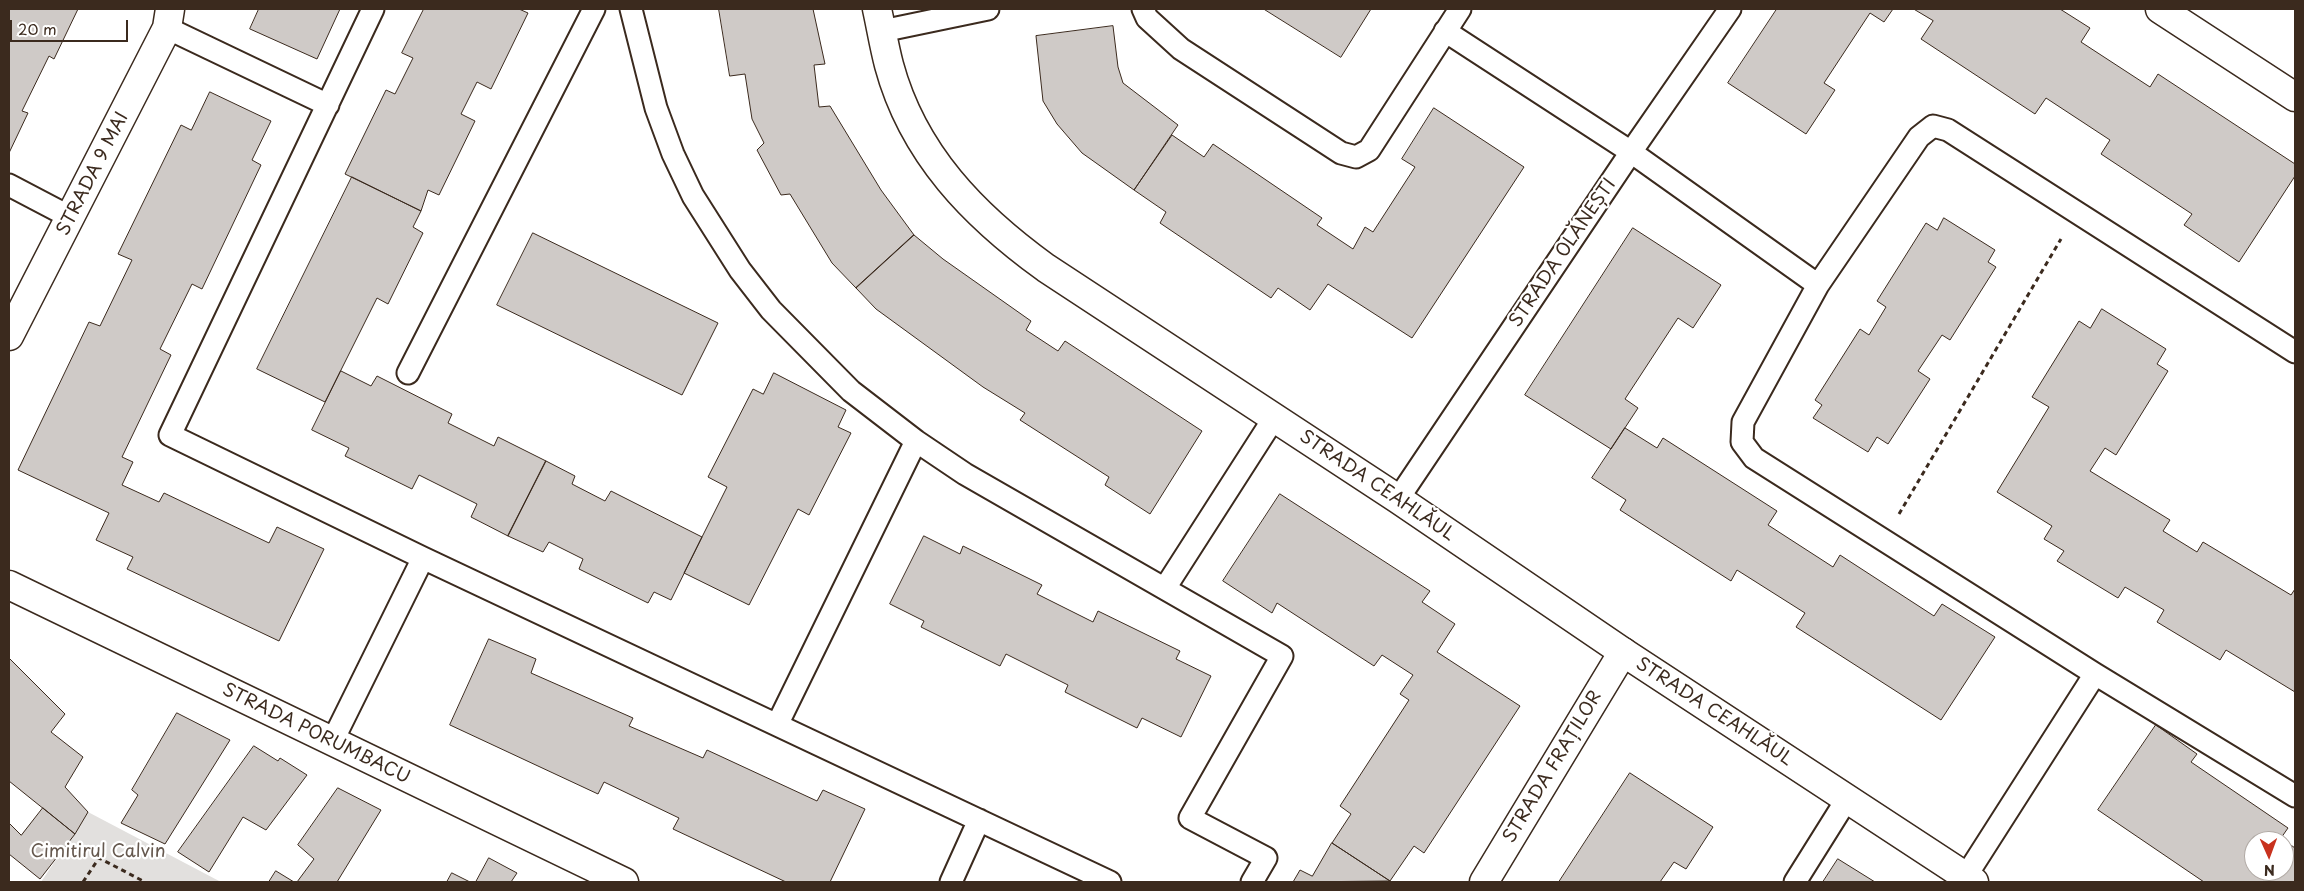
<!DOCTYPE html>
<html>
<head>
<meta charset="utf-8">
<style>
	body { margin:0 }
	#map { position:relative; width:2304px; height:891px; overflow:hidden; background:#fff; font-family:"Playpen Sans",sans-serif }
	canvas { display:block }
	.frame { position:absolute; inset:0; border:10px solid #3b2a1e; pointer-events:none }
	.north { position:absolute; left:2244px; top:831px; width:50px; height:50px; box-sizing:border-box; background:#fff; border:1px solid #b1aaa5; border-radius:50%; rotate:178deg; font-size:14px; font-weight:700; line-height:20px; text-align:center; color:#3b2a1e }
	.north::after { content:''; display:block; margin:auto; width:18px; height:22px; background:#c8321e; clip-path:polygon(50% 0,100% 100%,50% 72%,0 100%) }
	.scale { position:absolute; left:10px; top:20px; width:118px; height:22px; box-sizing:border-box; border:2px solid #3b2a1e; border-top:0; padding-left:6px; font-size:15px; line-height:18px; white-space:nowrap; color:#3b2a1e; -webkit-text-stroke:4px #fff; paint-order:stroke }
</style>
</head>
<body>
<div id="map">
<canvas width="2304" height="891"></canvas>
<div class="frame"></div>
<div class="north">N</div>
<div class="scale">20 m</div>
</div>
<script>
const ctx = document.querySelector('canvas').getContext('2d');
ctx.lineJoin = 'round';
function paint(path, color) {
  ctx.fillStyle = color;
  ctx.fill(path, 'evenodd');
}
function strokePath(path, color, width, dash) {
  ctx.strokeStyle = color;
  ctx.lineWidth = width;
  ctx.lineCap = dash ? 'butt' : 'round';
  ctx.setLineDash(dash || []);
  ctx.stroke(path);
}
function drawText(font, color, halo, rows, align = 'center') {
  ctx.font = font + ' "Playpen Sans",sans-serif';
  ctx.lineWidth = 4.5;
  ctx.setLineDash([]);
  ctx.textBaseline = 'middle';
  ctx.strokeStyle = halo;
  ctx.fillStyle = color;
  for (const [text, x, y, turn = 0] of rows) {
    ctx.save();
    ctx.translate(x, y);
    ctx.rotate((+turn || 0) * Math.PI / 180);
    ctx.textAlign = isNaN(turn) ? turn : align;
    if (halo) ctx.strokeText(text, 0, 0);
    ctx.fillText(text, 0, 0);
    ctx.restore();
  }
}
paint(new Path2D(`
	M88,812L221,882H41Z`), '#e2e0de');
const building = new Path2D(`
	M9,9H78L54,59L49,56L22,111L28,113L9,153Z
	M259,9H340L317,59L250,29Z
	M424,9H519L528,13L491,89L477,82L461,114L475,121L439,195L428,190L421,211L345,174L386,90L395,94L413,58L402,53Z
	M719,9H813L825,64L814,65L819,107L830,106L881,190L914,235L856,288L832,263L790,194L781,195L757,150L764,143L752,119L745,74L730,76Z
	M1264,9H1371L1341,57Z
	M1777,9H1893L1884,22L1870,13L1824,83L1835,90L1806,134L1728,83Z
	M1914,9H2060L2090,28L2081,42L2150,87L2158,74L2295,164V176L2239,262L2184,225L2192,214L2101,154L2110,140L2046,98L2035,114L1921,39L1933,21Z
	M1113,26L1118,67L1123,83L1178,125L1134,190L1082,153L1057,124L1043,101L1036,36Z
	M210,92L271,121L252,160L261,165L202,289L192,284L160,349L171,355L122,457L133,462L122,485L159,502L164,493L269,543L277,527L324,549L279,641L127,569L133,557L96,540L109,513L18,470L89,322L100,326L132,260L118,254L181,125L191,130Z
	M1434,108L1524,167L1412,338L1328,284L1310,310L1278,288L1271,298L1160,223L1166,212L1134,190L1172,135L1204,157L1213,144L1322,218L1317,225L1353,249L1365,227L1373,232L1415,167L1402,159Z
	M352,177L421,211L413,227L423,233L388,304L377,298L325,402L257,369Z
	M1944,218L1995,250L1988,262L1996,267L1950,340L1942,335L1918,371L1930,379L1888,444L1877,437L1868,452L1813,418L1822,405L1815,400L1860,329L1869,335L1886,307L1877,301L1926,223L1937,230Z
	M1633,228L1721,285L1693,328L1678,318L1625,399L1638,408L1611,449L1525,395Z
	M533,233L718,323L682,395L497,305Z
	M914,235L943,259L1031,321L1026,330L1058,351L1065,341L1202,431L1150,514L1105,485L1109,477L1020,420L1025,413L983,387L876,309L856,288Z
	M2102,309L2166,349L2157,364L2168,371L2116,455L2105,448L2090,471L2170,520L2163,531L2197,552L2203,542L2291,595L2295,589V692L2226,650L2220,660L2157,622L2164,610L2125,587L2118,598L2057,561L2064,551L2044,539L2052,526L1997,492L2049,407L2032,397L2079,321L2090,328Z
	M341,371L371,386L377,376L452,414L448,423L494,446L498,437L546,461L508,536L471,517L477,504L419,475L412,489L345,456L349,448L312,430Z
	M774,373L846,410L838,427L851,433L809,515L798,509L749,605L684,573L727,487L708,477L753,389L763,394Z
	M1625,428L1657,448L1663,438L1777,511L1768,525L1833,567L1840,555L1934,616L1942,604L1995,637L1941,720L1796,627L1805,613L1737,570L1731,581L1620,510L1626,500L1592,478Z
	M546,461L575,476L572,484L605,501L611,491L702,537L671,600L654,592L648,603L579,569L583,559L549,542L543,552L508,536Z
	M1280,494L1430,591L1422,602L1455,624L1437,652L1520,706L1424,853L1414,846L1390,881L1332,843L1351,814L1340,806L1409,700L1400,694L1413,675L1382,655L1374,666L1277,603L1272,613L1223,581Z
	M924,536L960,554L963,546L1042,585L1037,594L1093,622L1098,611L1180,651L1176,659L1211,676L1181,737L1142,718L1137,728L1065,692L1068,685L1006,654L1000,666L921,627L924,621L890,604Z
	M489,639L536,659L531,673L633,718L629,726L703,758L707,750L817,801L823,790L865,809L830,882H786L673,829L679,818L604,782L598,794L450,725Z
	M9,658L65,714L51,732L83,757L65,787L88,812L75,834L9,781Z
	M177,713L230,740L165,844L121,823L138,795L132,790Z
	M2156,725L2197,754L2191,762L2288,828L2281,838L2295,848V882H2204L2098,810ZM2254,841H2284V871H2254Z
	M254,746L278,761L280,758L307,775L266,830L243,817L209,872L178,852Z
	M1630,773L1713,827L1686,869L1674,862L1660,882H1559Z
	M338,788L381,810L337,882H297L314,859L298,845Z
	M43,808L75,834L40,879L9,854V823L21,835Z
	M1332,843L1390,881L1293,882L1300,870L1312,876Z
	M489,858L517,873L511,882H476Z
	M1838,859L1875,882H1823Z
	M276,871L294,882H269Z
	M452,873L470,882H447Z`);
paint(building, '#cfcac7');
strokePath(building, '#3b2a1e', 1);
const service = new Path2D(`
	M373,9L170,435L423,558L1110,882
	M631,9L656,108L673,154L693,196L740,270L771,310L851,391L916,441L965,474L1282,656L1190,818L1266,858L1252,882
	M1143,9L1147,18L1181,49L1341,153L1356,157L1369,150L1460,9
	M167,28L328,105
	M882,31L988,9
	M1445,31L1631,152L1818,285
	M9,185L70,217
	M2295,352L1948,130L1933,126L1919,137L1818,285L1743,422L1742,442L1754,458L2095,674L2295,796
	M408,373L594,9
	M1398,499L1631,152L1730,9
	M1165,588L1274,418
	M777,725L916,441
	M332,742L423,558
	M1966,876L2095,674
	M951,882L979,820
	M1795,882L1847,799`);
const minor = new Path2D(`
	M2160,9L2295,97
	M9,336L167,28L170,9
	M9,585L624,882
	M1484,882L1623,652`);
const tertiary = new Path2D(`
	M877,9C881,27 884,46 889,65C913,154 974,216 1046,268L1398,499L1623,652L1974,882`);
strokePath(service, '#3b2a1e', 25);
strokePath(minor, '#3b2a1e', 31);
strokePath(tertiary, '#3b2a1e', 31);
strokePath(new Path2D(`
	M1899,514L2061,239
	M83,882L99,858L145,882`), '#3b2a1e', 3, [5, 4]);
strokePath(service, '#fff', 21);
strokePath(minor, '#fff', 28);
strokePath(tertiary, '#fff', 28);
drawText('18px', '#3b2a1e', '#fff', [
	["STRADA 9 MAI",93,174,-63],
	["STRADA OLĂNEȘTI",1563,253,-56],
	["STRADA CEAHLĂUL",1377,486,34],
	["STRADA CEAHLĂUL",1714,712,33],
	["STRADA PORUMBACU",316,734,26],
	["STRADA FRAȚILOR",1553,767,-59]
]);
drawText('18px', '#65584e', '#fff', [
	["Cimitirul Calvin",98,852]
]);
</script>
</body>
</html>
